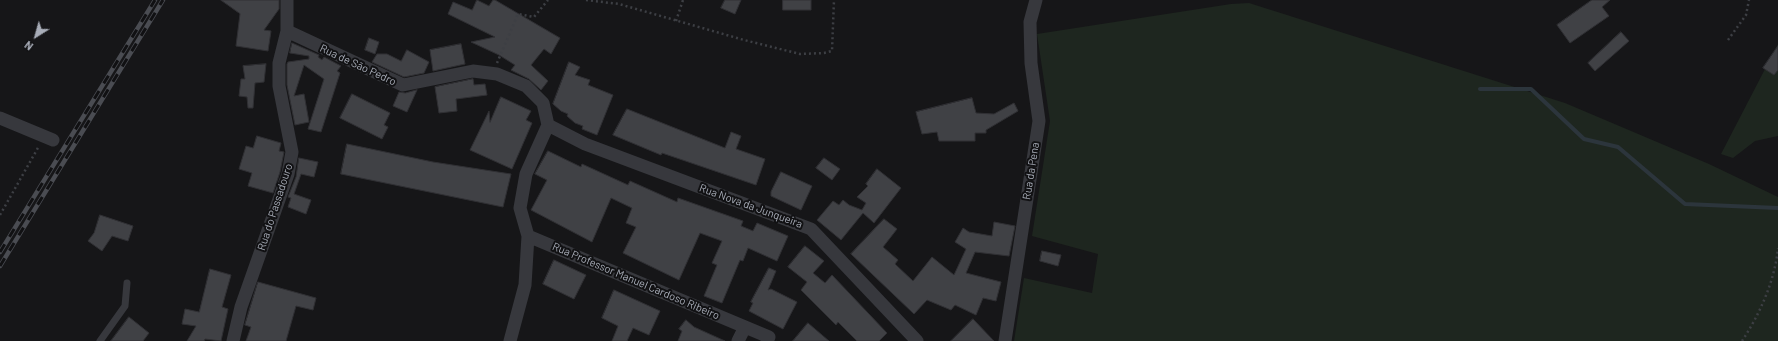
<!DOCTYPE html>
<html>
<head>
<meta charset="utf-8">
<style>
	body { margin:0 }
	#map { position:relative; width:1778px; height:341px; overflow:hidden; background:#161618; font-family:Barlow,sans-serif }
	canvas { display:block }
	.north { position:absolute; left:16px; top:16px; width:40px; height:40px; -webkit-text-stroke:3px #111113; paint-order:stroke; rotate:217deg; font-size:11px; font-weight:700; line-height:16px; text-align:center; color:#a8adb8 }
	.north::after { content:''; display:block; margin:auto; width:14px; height:18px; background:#a8adb8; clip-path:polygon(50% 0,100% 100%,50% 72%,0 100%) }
</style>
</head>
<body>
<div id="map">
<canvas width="1778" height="341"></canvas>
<div class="north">N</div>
</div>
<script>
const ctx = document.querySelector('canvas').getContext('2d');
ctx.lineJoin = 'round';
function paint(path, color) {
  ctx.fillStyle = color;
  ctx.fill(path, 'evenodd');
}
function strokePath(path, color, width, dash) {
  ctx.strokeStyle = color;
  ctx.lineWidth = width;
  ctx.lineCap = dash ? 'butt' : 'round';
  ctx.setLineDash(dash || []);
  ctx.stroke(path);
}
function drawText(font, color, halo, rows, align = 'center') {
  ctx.font = font + ' Barlow,sans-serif';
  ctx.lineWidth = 4;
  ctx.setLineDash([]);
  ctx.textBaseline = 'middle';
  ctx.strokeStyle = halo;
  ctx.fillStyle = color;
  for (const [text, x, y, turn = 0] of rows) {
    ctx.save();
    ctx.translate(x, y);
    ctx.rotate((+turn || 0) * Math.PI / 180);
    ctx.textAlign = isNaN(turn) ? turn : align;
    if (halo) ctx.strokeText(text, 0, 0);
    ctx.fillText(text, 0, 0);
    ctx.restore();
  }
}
paint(new Path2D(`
	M1249,3L1565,103L1709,164L1778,197V341H1014L1024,278L1092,293L1098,254L1032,236L1050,121L1037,34L1231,4Z
	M1778,44V136L1755,141L1733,158L1721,154Z`), '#1e261f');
strokePath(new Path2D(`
	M1480,89H1531L1584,139L1618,147L1685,204L1778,208`), '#2c353c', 4);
const building = new Path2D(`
	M221,0H279V9L264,30L271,31L268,51L236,46L240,14Z
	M477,0L489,6L493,0H495L560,38L551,54L544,49L531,65L548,81L541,90L529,79L511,70L515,65L499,55L471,42L495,37L448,14L453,2L472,10Z
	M725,0H741L735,14L721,8Z
	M783,0H811V10H783Z
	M1592,0H1610L1602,7L1609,16L1570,43L1557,25Z
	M1621,32L1629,41L1595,71L1588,63Z
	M369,38L379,42L375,54L365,50Z
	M292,43L319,55L318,57L322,60L324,57L341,66L337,71L340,73L321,132L308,129L324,79L304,65L294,96L304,94L309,122L295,125L287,85V64L288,62L309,59V56L290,53Z
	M461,44L465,64L433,71L430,50Z
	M1778,46V70L1774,75L1763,68Z
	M407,50L429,62L424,73L404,77L372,62L377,54H387L401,61Z
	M569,62L580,67L575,75L590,80L588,85L613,95L597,135L582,129L583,126L575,123L567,116L568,114L561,111L553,104Z
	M266,64L264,82L255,83L253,108H248L247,97L239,96L241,79H245L243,66Z
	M473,79L474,85L485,84L487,95L456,99L457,111L439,113L435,87Z
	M417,90L407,112L393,106L399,92L405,93Z
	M352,94L390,113L384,125L388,127L382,139L340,118Z
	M501,97L531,111L526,120L532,123L512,169L470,150L489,111L490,122Z
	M972,98L976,113L994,114L1014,103L1018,111L986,130V133H975V141H939L937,132L922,134L916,112Z
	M627,109L725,148L731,132L741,136L736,149L765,159L756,185L662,153L661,155L613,135Z
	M257,136L281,143L279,151L284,152L280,172L273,193L248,186L252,173L239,169L246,146L253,148Z
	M347,144L433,162L511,174L503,207L341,174Z
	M548,151L581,167L582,164L628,185L630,181L677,202L678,198L743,221L741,226L753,231L757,223L788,236L777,261L748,248L743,261L740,260L722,303L704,296L717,265L712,263L722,241L700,233L679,280L623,253L636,227L626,223L632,208L611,198L592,242L531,210L547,180L535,174Z
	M299,158L318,162L314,177L301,174L294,194L311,200L306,214L288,207L291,198L288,197L296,177Z
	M824,158L840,169L832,180L816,168Z
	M877,169L901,188L874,223L863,213L841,240L817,220L833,201L839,205L843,200L849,205L862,210L866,203L857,197L868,186L866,184Z
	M781,172L812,186L801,210L771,196V192Z
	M100,215L133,226L128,241L112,236L102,251L88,241L94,233Z
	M884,219L897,229L883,247L898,260L895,264L913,281L932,257L954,275L966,249L955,242L963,228L969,232L992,236L994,222L1015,226L1009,256L975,252L966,273L1001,282L996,301L983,298L976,315L955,305L951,310L927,300L914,314L851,254Z
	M805,246L824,261L813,273L825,283L832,275L887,333L879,341H857L838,322L836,325L801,290L807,282L788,267Z
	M1042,251L1061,255L1058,266L1040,261Z
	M554,260L586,275L574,299L543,284Z
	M769,268L776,271L768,290L771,289L797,302L783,329L749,311L753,303L751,302Z
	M210,269L231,275L222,307L228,309L221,341L205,339L204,341H187L196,326L182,324L185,309L199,312Z
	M258,282L316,298L313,310L296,306L286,341H246L251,327L245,325Z
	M614,290L660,311L649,335L633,328L627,341H612L618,326L602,318Z
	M129,317L149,333L143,341H111Z
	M973,319L994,341H951Z
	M686,320L694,327L725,341H678L682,331L679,329Z
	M808,323L829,341H793Z`);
paint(building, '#404145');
strokePath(building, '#303034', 1);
strokePath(new Path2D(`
	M586,0L619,4L744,40L800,54L824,53L832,51L834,0
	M676,21L683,0
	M1728,40L1746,15L1749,0
	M497,63L518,14L534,17L548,0
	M0,215L39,146
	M1742,341C1760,314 1775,280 1778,248`), '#3d3f44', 2.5, [2, 3]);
strokePath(new Path2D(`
	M100,341L125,306L127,283`), '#37383d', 7);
strokePath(new Path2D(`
	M287,31L403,85L473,71L497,74L526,86L543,103L548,125
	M0,118L53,140
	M548,125L585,144L811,229L917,341
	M528,236L769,337L767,341
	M233,341L241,307L288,174L292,152L279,86V63L287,31V0
	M510,341L525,285L528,236L520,208L526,174L548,125
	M738,341L745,327
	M1005,341L1039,121L1031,63L1030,22L1036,0`), '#37383d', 13);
const rail = new Path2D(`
	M0,252L155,0
	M0,266L163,0`);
strokePath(rail, '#4a4c52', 4.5);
strokePath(rail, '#111113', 3, [9]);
drawText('11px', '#a8adb8', '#111113', [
	["Rua de São Pedro",358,65,25],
	["Rua da Pena",1031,171,-81],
	["Rua Nova da Junqueira",751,206,20],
	["Rua do Passadouro",275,207,-72],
	["Rua Professor Manuel Cardoso Ribeiro",636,281,23]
]);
</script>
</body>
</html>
